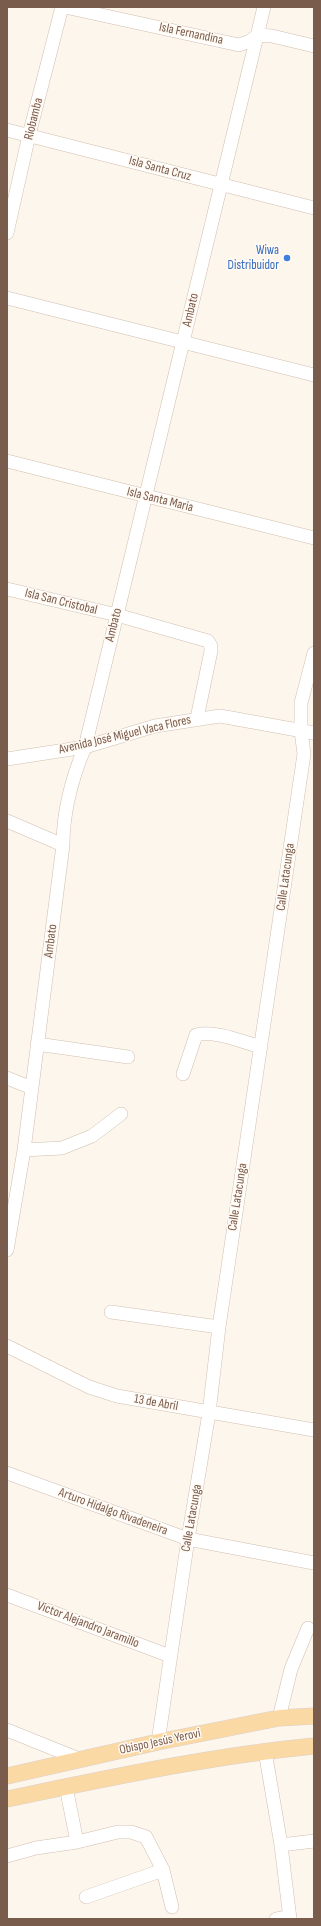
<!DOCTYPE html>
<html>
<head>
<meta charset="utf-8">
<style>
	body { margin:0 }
	#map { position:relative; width:321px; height:1926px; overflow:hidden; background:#fdf6ec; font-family:"Sofia Sans Condensed",sans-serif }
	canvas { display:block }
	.frame { position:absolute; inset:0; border:8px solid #7a5c4d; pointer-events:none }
</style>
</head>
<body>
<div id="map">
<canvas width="321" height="1926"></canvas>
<div class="frame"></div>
</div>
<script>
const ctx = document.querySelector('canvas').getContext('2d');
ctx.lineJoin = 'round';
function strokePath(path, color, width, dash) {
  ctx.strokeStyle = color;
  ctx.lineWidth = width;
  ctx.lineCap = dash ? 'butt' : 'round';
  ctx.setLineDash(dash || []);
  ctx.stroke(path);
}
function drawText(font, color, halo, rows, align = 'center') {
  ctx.font = font + ' "Sofia Sans Condensed",sans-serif';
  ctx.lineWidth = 3;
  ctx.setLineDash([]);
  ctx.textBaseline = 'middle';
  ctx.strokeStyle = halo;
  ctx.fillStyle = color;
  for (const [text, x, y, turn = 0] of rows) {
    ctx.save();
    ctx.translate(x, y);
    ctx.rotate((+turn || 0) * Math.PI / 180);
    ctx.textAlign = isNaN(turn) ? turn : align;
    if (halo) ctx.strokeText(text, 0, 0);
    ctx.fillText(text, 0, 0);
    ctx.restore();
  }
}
const minor = new Path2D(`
	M65,7L239,45L250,41L258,35L272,36L314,46
	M7,130L314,208
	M7,233L29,135L62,7
	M7,298L314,375
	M7,461L314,538
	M7,589L117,615L208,641L211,646V651L197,718
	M7,759L85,747L155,726L220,716L314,733
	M7,821L63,845
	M37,1044L128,1057
	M183,1074L196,1035C216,1030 242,1042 261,1047
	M7,1078L32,1088
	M24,1150L62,1148L92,1136L121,1114
	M7,1250L24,1150L63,845C63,811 72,778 85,747L264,7
	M111,1312L219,1327
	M7,1346L89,1387L117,1396L314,1430
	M7,1473L188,1539L314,1563
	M7,1595L170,1656
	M279,1718L291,1669L308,1628
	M7,1730L79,1759
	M158,1742L188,1539L209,1413L219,1327L304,754L301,731V703L314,653
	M265,1751L281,1845L290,1919
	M66,1787L77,1842L118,1832H131L146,1837L163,1870L172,1907
	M281,1845L314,1841
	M7,1856L36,1848L77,1842
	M86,1897L163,1870
	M276,1919L290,1916`);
const major = new Path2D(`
	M7,1776L158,1742L279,1718L314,1716
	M7,1799C109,1778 210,1756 314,1746`);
strokePath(minor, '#d1beb0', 14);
strokePath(major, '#dad1cd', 17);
strokePath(minor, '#fff', 13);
strokePath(major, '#fbd9a5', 16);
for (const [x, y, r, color] of [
	[287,258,4,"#3f7fe0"]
]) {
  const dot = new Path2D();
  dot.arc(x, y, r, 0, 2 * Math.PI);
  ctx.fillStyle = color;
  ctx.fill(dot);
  strokePath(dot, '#fffaf3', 1.5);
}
drawText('13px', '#7a5c4d', '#fffaf3', [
	["Isla Fernandina",191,34,12],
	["Riobamba",34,119,-76],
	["Isla Santa Cruz",160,169,15],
	["Ambato",191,310,-77],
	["Isla Santa Maria",160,500,14],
	["Isla San Cristobal",61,602,14],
	["Ambato",114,625,-76],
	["Avenida José Miguel Vaca Flores",125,735,-13],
	["Calle Latacunga",286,877,-82],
	["Ambato",51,941,-83],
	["Calle Latacunga",238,1197,-81],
	["13 de Abril",156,1403,10],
	["Arturo Hidalgo Rivadeneira",113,1512,20],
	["Calle Latacunga",192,1518,-80],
	["Victor Alejandro Jaramillo",88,1625,21],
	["Obispo Jesús Yerovi",160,1742,-12]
]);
drawText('13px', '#366cbe', '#fffaf3', [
	["Wiwa",279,251],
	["Distribuidor",279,266]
], 'right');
</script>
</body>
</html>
